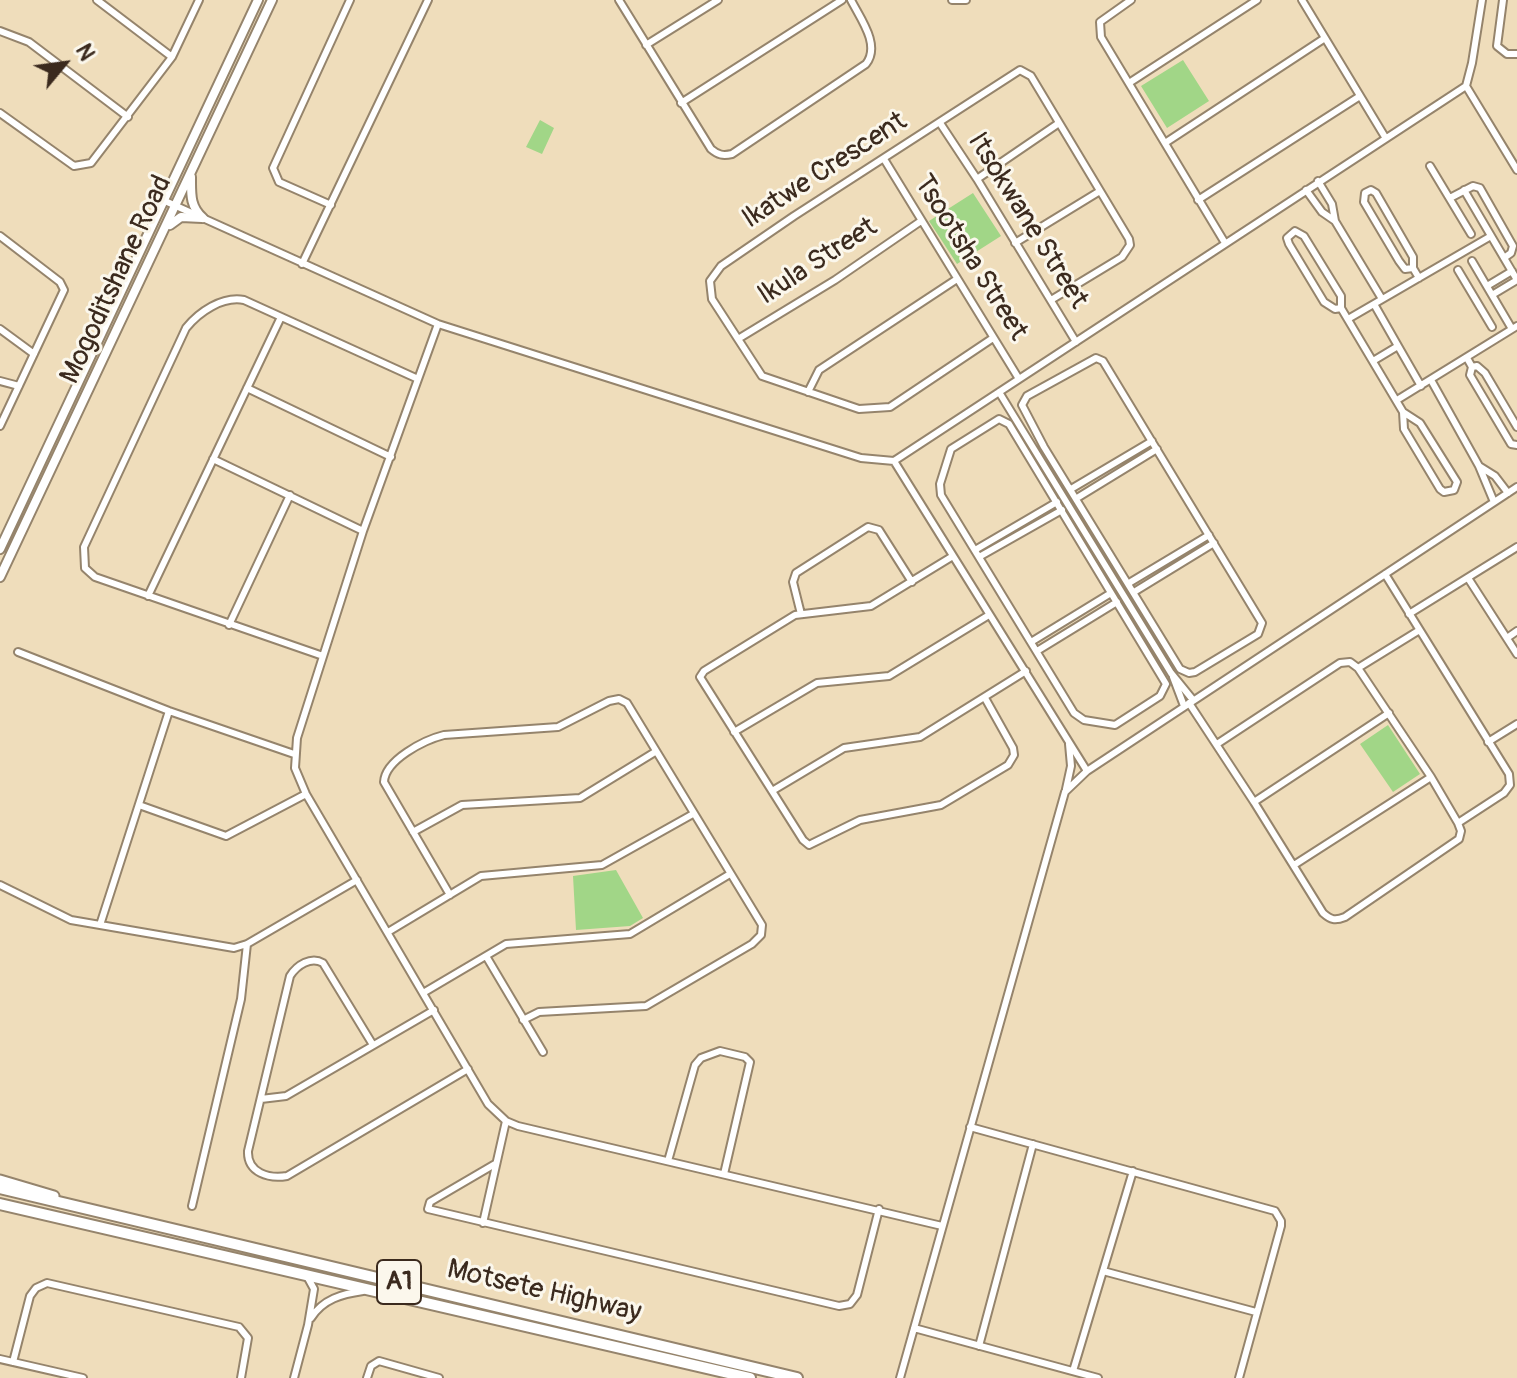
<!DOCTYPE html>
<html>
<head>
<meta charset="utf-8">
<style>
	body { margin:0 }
	#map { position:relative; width:1517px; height:1378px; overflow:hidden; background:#efddbb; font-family:Pangolin,sans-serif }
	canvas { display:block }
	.north { position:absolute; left:24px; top:24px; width:80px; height:80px; -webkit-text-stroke:6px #fbf7ec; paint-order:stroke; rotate:61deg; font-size:22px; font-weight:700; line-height:32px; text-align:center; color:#3b2a1e }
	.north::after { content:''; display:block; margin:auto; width:28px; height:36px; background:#3b2a1e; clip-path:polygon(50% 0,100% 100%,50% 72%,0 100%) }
</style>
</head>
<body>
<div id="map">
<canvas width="1517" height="1378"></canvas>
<div class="north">N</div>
</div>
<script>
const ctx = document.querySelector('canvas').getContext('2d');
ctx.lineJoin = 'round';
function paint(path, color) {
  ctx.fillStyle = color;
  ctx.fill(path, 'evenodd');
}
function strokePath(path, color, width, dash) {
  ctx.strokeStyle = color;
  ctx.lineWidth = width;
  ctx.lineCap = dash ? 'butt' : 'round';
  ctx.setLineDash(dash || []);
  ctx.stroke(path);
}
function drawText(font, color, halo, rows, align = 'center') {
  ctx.font = font + ' Pangolin,sans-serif';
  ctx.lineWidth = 6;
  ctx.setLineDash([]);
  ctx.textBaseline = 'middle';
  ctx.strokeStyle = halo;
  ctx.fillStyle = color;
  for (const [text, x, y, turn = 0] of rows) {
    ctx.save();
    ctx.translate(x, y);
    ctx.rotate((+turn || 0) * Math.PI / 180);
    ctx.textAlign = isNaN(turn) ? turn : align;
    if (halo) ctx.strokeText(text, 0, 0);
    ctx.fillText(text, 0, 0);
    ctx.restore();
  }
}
paint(new Path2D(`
	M1183,60L1209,101L1167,128L1141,86Z
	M540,120L554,128L542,154L526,147Z
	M973,193L1001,236L957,264L929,221Z
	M1388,725L1420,774L1393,792L1360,744Z
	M616,870L643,918L630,926L576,930L573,876Z`), '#a1d687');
const minor = new Path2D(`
	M97,0L172,57
	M619,0L711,149C718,155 723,156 732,154L866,64C881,45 860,18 851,0
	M952,0H966
	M1131,0L1100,22L1101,37L1225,243
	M1302,0L1385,137
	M1503,0L1497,46L1507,54H1517
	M0,31L29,42L128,117
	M646,45L718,0
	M1129,83L1257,0
	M1466,86L1517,170
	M681,103L842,0
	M0,113L74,166L91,163L172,57L199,0
	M940,123L977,179L1076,342
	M1165,143L1325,38
	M884,159L1019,379
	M1430,166L1471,234
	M977,179L1059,123
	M1318,181L1332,204L1335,221L1382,299
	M1306,190L1322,212L1335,221
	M1464,190L1517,280
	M1450,198L1473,186L1480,188L1513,246L1511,253L1504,258
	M1198,200L1360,96
	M165,201L438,324L861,458L894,461L1466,86L1472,63L1482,0
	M331,205L279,182L273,168L350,0
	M0,236L60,282L64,290L0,426
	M1015,243L1100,191
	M1472,261L1512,329
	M302,264L428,0
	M1413,268L1405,269L1399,261L1364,202L1365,193L1371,190L1376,193L1413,257V268L1419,278
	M1458,270L1492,327
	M1487,286L1512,271
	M1492,295L1517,280
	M1341,308L1335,309L1324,302L1289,244L1287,238L1295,231L1304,236L1341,296V308L1403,412L1404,429L1440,489L1444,492L1454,490L1457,482L1420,423L1403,412
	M1348,319L1491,236
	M438,324L363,531L297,738L295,768L306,794L488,1104L506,1121L518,1126L942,1226
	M0,329L34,354
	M993,338L890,407L859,409L762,376L712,299L710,281L721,266L794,216L1020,70L1031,76L1129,239L1130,245L1122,257L1051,300
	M738,339L835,280L921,221
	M1398,346L1421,386
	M1096,358L1103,361L1262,623L1258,634L1195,672L1189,673L1180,669L1044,447L1022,405L1027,396Z
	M1467,358L1472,367L1470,375L1511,444L1517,445
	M1373,361L1398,346L1374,304
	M1472,367L1477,366L1485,373L1517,427
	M1431,380L1479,466L1494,502
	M0,381L19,386
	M247,388L391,457
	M808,392L819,370L957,279
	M999,392L1171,673L1193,700
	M1397,400L1517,326
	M999,419L1009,424L1166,684L1160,696L1115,725L1084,720L1074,713L941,495L940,484L951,449Z
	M213,459L363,531
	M894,461L1087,771
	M1479,466L1495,476L1508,493
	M1071,489L1152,441
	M1077,498L1157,449
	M975,550L1057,502
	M953,556L871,606L795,615L704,671L700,677L803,840L809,845L860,820L941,805L1008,765L1014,755L1013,748L985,698
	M979,557L1062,510
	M1385,574L1509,774L1510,785L1504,793L1458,823
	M1468,578L1517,654
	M1129,583L1209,535
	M1134,592L1214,543
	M148,596L281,317
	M801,614L793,582L796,573L868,527L879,530L912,582
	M1409,614L1517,547
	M229,625L290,495
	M1507,638L1517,631
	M1031,642L1111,593
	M1037,651L1117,602
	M18,652L169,711L294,754
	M323,656L95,577L85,568L84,547L186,328C199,312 222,296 244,300L418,379
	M1358,668L1418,631
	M1173,677L1184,706
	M1189,703L1254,802L1323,913C1331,920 1335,921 1345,917L1459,839L1461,831L1458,823L1431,777L1358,668L1350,662L1340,663L1217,744
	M734,732L817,683L889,676L989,615
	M1488,742L1517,724
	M1066,789L1071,766L1069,744
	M772,791L844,748L920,737L1026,671
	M1254,802L1389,713
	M139,805L226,836L306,794
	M413,832L462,805L580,798L655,752
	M1294,865L1431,777
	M0,885L71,920L234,948L247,944L357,880
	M450,895L384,782C385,760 424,740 444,735L558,727L609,701L619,699L627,703L762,925L761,935L752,944L646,1006L539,1012L523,1020
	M100,925L169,711
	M388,932L481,876L602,865L693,814
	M486,956L543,1052
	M423,993L506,944L630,934L730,874
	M373,1045L323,963C311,956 297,965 290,976L248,1151C247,1173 269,1179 287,1176L468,1069
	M261,1099L286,1096L434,1010
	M970,1127L1275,1211L1281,1221V1226L1239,1378
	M668,1161L695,1065L701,1058L720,1051L745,1057L750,1062L724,1174
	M495,1164L430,1202L428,1209L839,1306L850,1304L857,1295L879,1209
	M192,1206L241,999L247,944
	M483,1223L506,1121
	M1103,1271L1256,1312
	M311,1318C323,1299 342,1294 363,1291
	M914,1328L1098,1378
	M979,1346L1033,1144
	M0,1359L83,1378
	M13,1362L30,1296L36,1288L47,1283L239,1327L248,1338L241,1378
	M1073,1371L1133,1171
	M294,1378L308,1325L314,1289L308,1278
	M367,1378L371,1366L379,1361L439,1378
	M900,1378L1065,792L1087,771L1517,487`);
const secondary = new Path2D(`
	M191,177C191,194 190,207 203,218
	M170,225L181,217L202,218
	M0,549L258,0
	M0,577L272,0`);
const primary = new Path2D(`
	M0,1180L54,1196`);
const trunk = new Path2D(`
	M0,1188L797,1378
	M0,1204L750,1378`);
strokePath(minor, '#95846c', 10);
strokePath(secondary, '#95846c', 12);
strokePath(primary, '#95846c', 13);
strokePath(trunk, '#95846c', 14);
strokePath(minor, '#fff', 6);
strokePath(secondary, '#fff', 8);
strokePath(primary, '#fff', 9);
strokePath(trunk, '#fff', 10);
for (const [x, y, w] of [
	[399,1282,44]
]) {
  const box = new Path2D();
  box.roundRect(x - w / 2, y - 22, w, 44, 6);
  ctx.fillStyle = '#fbf7ec';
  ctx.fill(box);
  strokePath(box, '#3b2a1e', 2);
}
drawText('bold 26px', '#3b2a1e', null, [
	["A1",399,1282]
]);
drawText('28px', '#3b2a1e', '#fbf7ec', [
	["Ikatwe Crescent",825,171,-33],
	["Itsokwane Street",1027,221,58],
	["Tsootsha Street",970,258,58],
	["Ikula Street",818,262,-33],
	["Mogoditshane Road",117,280,-65],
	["Motsete Highway",544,1292,13]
]);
</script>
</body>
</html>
